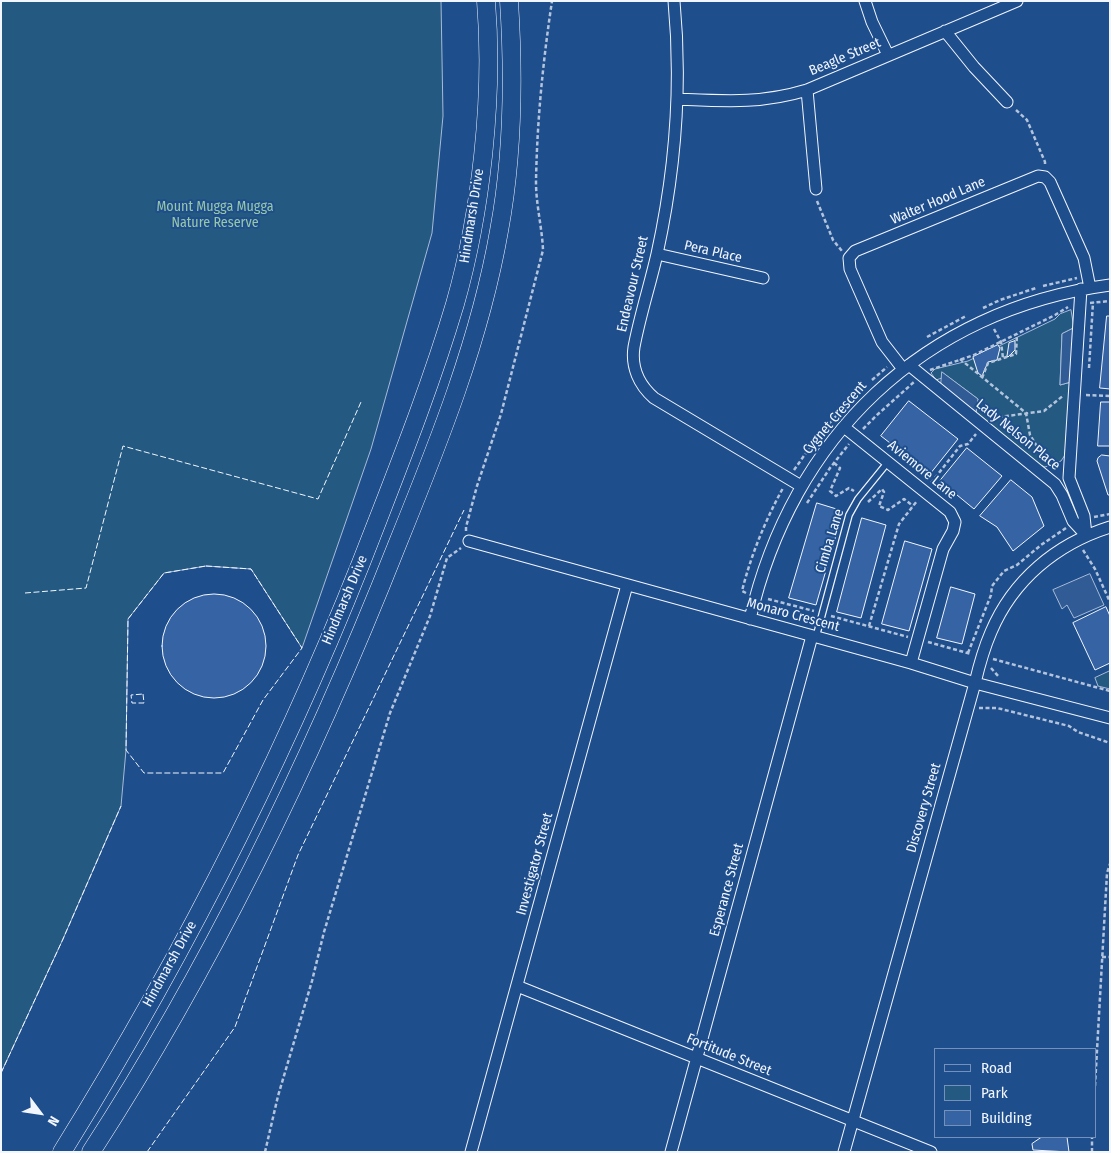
<!DOCTYPE html>
<html>
<head>
<meta charset="utf-8">
<style>
	body { margin:0 }
	#map { position:relative; width:1111px; height:1153px; overflow:hidden; background:#1f4e8c; font-family:"Fira Sans Condensed",sans-serif }
	canvas { display:block }
	.frame { position:absolute; inset:0; border:2px solid #f2f6ff; pointer-events:none }
	.legend { position:absolute; left:934px; top:1048px; width:162px; height:90px; box-sizing:border-box; background:#1f4e8c; border:1px solid #7391ba; margin:0; padding:6px 9px; list-style:none; font-size:15px; color:#f2f6ff }
	.legend li { display:flex; align-items:center; gap:10px; height:25px }
	.legend b { width:25px; border:1px solid #7391ba }
	.north { position:absolute; left:15px; top:1088px; width:50px; height:50px; -webkit-text-stroke:4px #1f4e8c; paint-order:stroke; rotate:121deg; font-size:14px; font-weight:700; line-height:20px; text-align:center; color:#f2f6ff }
	.north::after { content:''; display:block; margin:auto; width:18px; height:22px; background:#f2f6ff; clip-path:polygon(50% 0,100% 100%,50% 72%,0 100%) }
</style>
</head>
<body>
<div id="map">
<canvas width="1111" height="1153"></canvas>
<div class="frame"></div>
<ul class="legend">
<li><b style="height:6px;background:#1f4e8c"></b>Road</li>
<li><b style="height:14px;background:#245a82"></b>Park</li>
<li><b style="height:14px;background:#3563a3"></b>Building</li>
</ul>
<div class="north">N</div>
</div>
<script>
const ctx = document.querySelector('canvas').getContext('2d');
ctx.lineJoin = 'round';
function paint(path, color) {
  ctx.fillStyle = color;
  ctx.fill(path, 'evenodd');
}
function strokePath(path, color, width, dash) {
  ctx.strokeStyle = color;
  ctx.lineWidth = width;
  ctx.lineCap = dash ? 'butt' : 'round';
  ctx.setLineDash(dash || []);
  ctx.stroke(path);
}
function drawText(font, color, halo, rows, align = 'center') {
  ctx.font = font + ' "Fira Sans Condensed",sans-serif';
  ctx.lineWidth = 4;
  ctx.setLineDash([]);
  ctx.textBaseline = 'middle';
  ctx.strokeStyle = halo;
  ctx.fillStyle = color;
  for (const [text, x, y, turn = 0] of rows) {
    ctx.save();
    ctx.translate(x, y);
    ctx.rotate((+turn || 0) * Math.PI / 180);
    ctx.textAlign = isNaN(turn) ? turn : align;
    if (halo) ctx.strokeText(text, 0, 0);
    ctx.fillText(text, 0, 0);
    ctx.restore();
  }
}
const green = new Path2D(`
	M1,1H441L443,116L432,233L371,449L302,648L251,569L206,566L164,573L128,619L126,750L121,806L63,939L1,1073Z
	M1071,310L1074,328L1062,334L1060,385L1071,382L1065,455L1061,461L1045,467L1038,464L976,414L978,399L943,373L942,378L936,380L931,373L935,369L968,361L1055,319L1060,314Z
	M1110,671V689L1098,686L1095,678Z`);
paint(green, '#245a82');
strokePath(green, '#a8bbd7', 1);
const parking = new Path2D(`
	M1074,328L1071,382L1060,385L1062,334Z
	M942,372L978,399L976,412L941,385Z
	M1090,574L1104,605L1074,618L1067,605L1062,609L1053,590Z`);
paint(parking, '#305b95');
strokePath(parking, '#a8bbd7', 1);
const building = new Path2D(`
	M1107,316H1110V389L1100,388Z
	M1015,341V350L1008,357L1007,356L1009,343Z
	M998,345L1000,348L997,360L988,362L982,376L978,373L973,357Z
	M909,401L958,439L930,474L881,436Z
	M1101,402H1110V446H1098Z
	M967,448L1002,476L974,509L940,481Z
	M1102,455L1110,456V495H1108L1097,461L1098,458Z
	M1011,480L1032,497L1044,526L1013,551L997,527L980,516Z
	M817,503L843,511L816,605L789,598Z
	M862,518L886,525L861,618L837,612Z
	M905,541L932,549L909,631L882,624Z
	M951,587L975,594L962,644L937,638Z
	M162 646a52 52 0 1 1 104 0a52 52 0 1 1-104 0Z
	M1106,607L1110,616V663L1095,670L1073,623Z
	M1042,1137H1067L1069,1152L1033,1150L1032,1144Z`);
paint(building, '#3563a3');
strokePath(building, '#f2f6ff', 1);
const lane = new Path2D(`
	M816,637L849,515L858,499L888,462`);
const street = new Path2D(`
	M674,1C682,85 675,172 657,254C650,285 640,315 634,347C631,367 639,385 654,398L801,486
	M865,1L872,22L888,55
	M945,31L974,67L1007,102
	M807,90L816,189
	M677,99C724,101 761,104 807,90L1017,1
	M657,254L763,278
	M1081,289L1069,478L1084,516L1086,535
	M909,365L1055,484L1062,495L1073,521L1086,535
	M903,369L882,342L850,269L849,258L855,251L1038,176L1045,177L1050,182L1084,258L1090,288
	M844,427L950,512L955,522L953,531L943,549L911,663
	M469,541L911,663L975,683L1110,718
	M750,619C792,437 923,310 1110,285
	M517,986L931,1152
	M471,1152L627,585
	M671,1152L812,636
	M844,1152L975,683C979,666 984,648 991,632C1013,580 1056,544 1110,527`);
const primary = new Path2D(`
	M62,1152C186,952 293,741 377,522C405,450 433,378 455,304C481,213 494,96 486,1
	M91,1152C214,962 314,755 397,545C438,444 480,340 499,231C513,156 514,78 509,1`);
strokePath(lane, '#f2f6ff', 8);
strokePath(street, '#f2f6ff', 13);
strokePath(primary, '#f2f6ff', 19);
strokePath(new Path2D(`
	M1016,110L1027,120L1045,162V166
	M817,201L833,240L842,251
	M1043,286L1077,278
	M1090,303L1110,301
	M983,308L1000,300L1036,288
	M994,329L1001,342L1003,358
	M927,337L966,316
	M960,359L1026,413L1030,435L1041,453V457
	M1089,368L1093,302
	M930,370L974,355L1055,315L1068,307
	M982,378L988,363L1016,354L1017,334
	M872,380L887,367
	M1086,395L1110,396
	M992,418L1044,411L1064,395
	M863,429L877,415L914,382
	M834,463L840,468L830,491L836,496L849,488L854,491
	M794,470L820,433L864,387
	M931,483L960,446L968,444L976,434
	M868,502L882,489L884,492L879,506L888,510L904,499L913,506
	M807,503L830,468L849,444
	M1094,517L1110,514
	M466,531V527L477,486L501,414L543,250C542,227 536,205 536,182C537,121 543,61 552,1
	M1083,550L1095,569L1110,602
	M746,593L742,591C751,555 765,521 783,488
	M768,599L814,611
	M831,616L908,637
	M869,626L899,524L917,501
	M928,642L971,654
	M968,653L991,595L992,586L1004,571L1017,565L1041,545L1066,528
	M993,659L1110,691
	M991,668L999,677
	M979,708H997L1069,726L1078,732L1110,743
	M1102,957H1110
	M1095,1086L1107,873L1110,864
	M265,1152L278,1096L312,981L324,932L390,713L430,616L447,558L461,548
	M1092,1152V1137`), '#b3c4dc', 2.5, [4, 2.5]);
strokePath(lane, '#1f4e8c', 5.5);
strokePath(street, '#1f4e8c', 11);
strokePath(primary, '#1f4e8c', 18);
strokePath(new Path2D(`
	M206,566L251,569L302,648L263,700L223,773H144L126,750L128,619L164,573Z
	M25,593L86,588L123,446L318,499L361,402
	M143,694L144,703H132L131,695Z
	M1,1073L63,939L121,806
	M147,1152L235,1027L298,855L464,510`), '#f2f6ff', 1, [6, 2.5]);
drawText('14px', '#f2f6ff', '#1f4e8c', [
	["Beagle Street",845,57,-23],
	["Walter Hood Lane",938,201,-23],
	["Hindmarsh Drive",472,216,-81],
	["Pera Place",713,252,13],
	["Endeavour Street",633,284,-77],
	["Cygnet Crescent",835,418,-50],
	["Lady Nelson Place",1018,435,39],
	["Aviemore Lane",922,470,39],
	["Cimba Lane",830,541,-73],
	["Hindmarsh Drive",345,600,-67],
	["Monaro Crescent",793,615,15],
	["Discovery Street",924,808,-74],
	["Investigator Street",535,864,-75],
	["Esperance Street",727,890,-75],
	["Hindmarsh Drive",170,964,-61],
	["Fortitude Street",729,1055,22]
]);
drawText('14px', '#97c8a6', '#1f4e8c', [
	["Mount Mugga Mugga",215,207],
	["Nature Reserve",215,223]
]);
</script>
</body>
</html>
